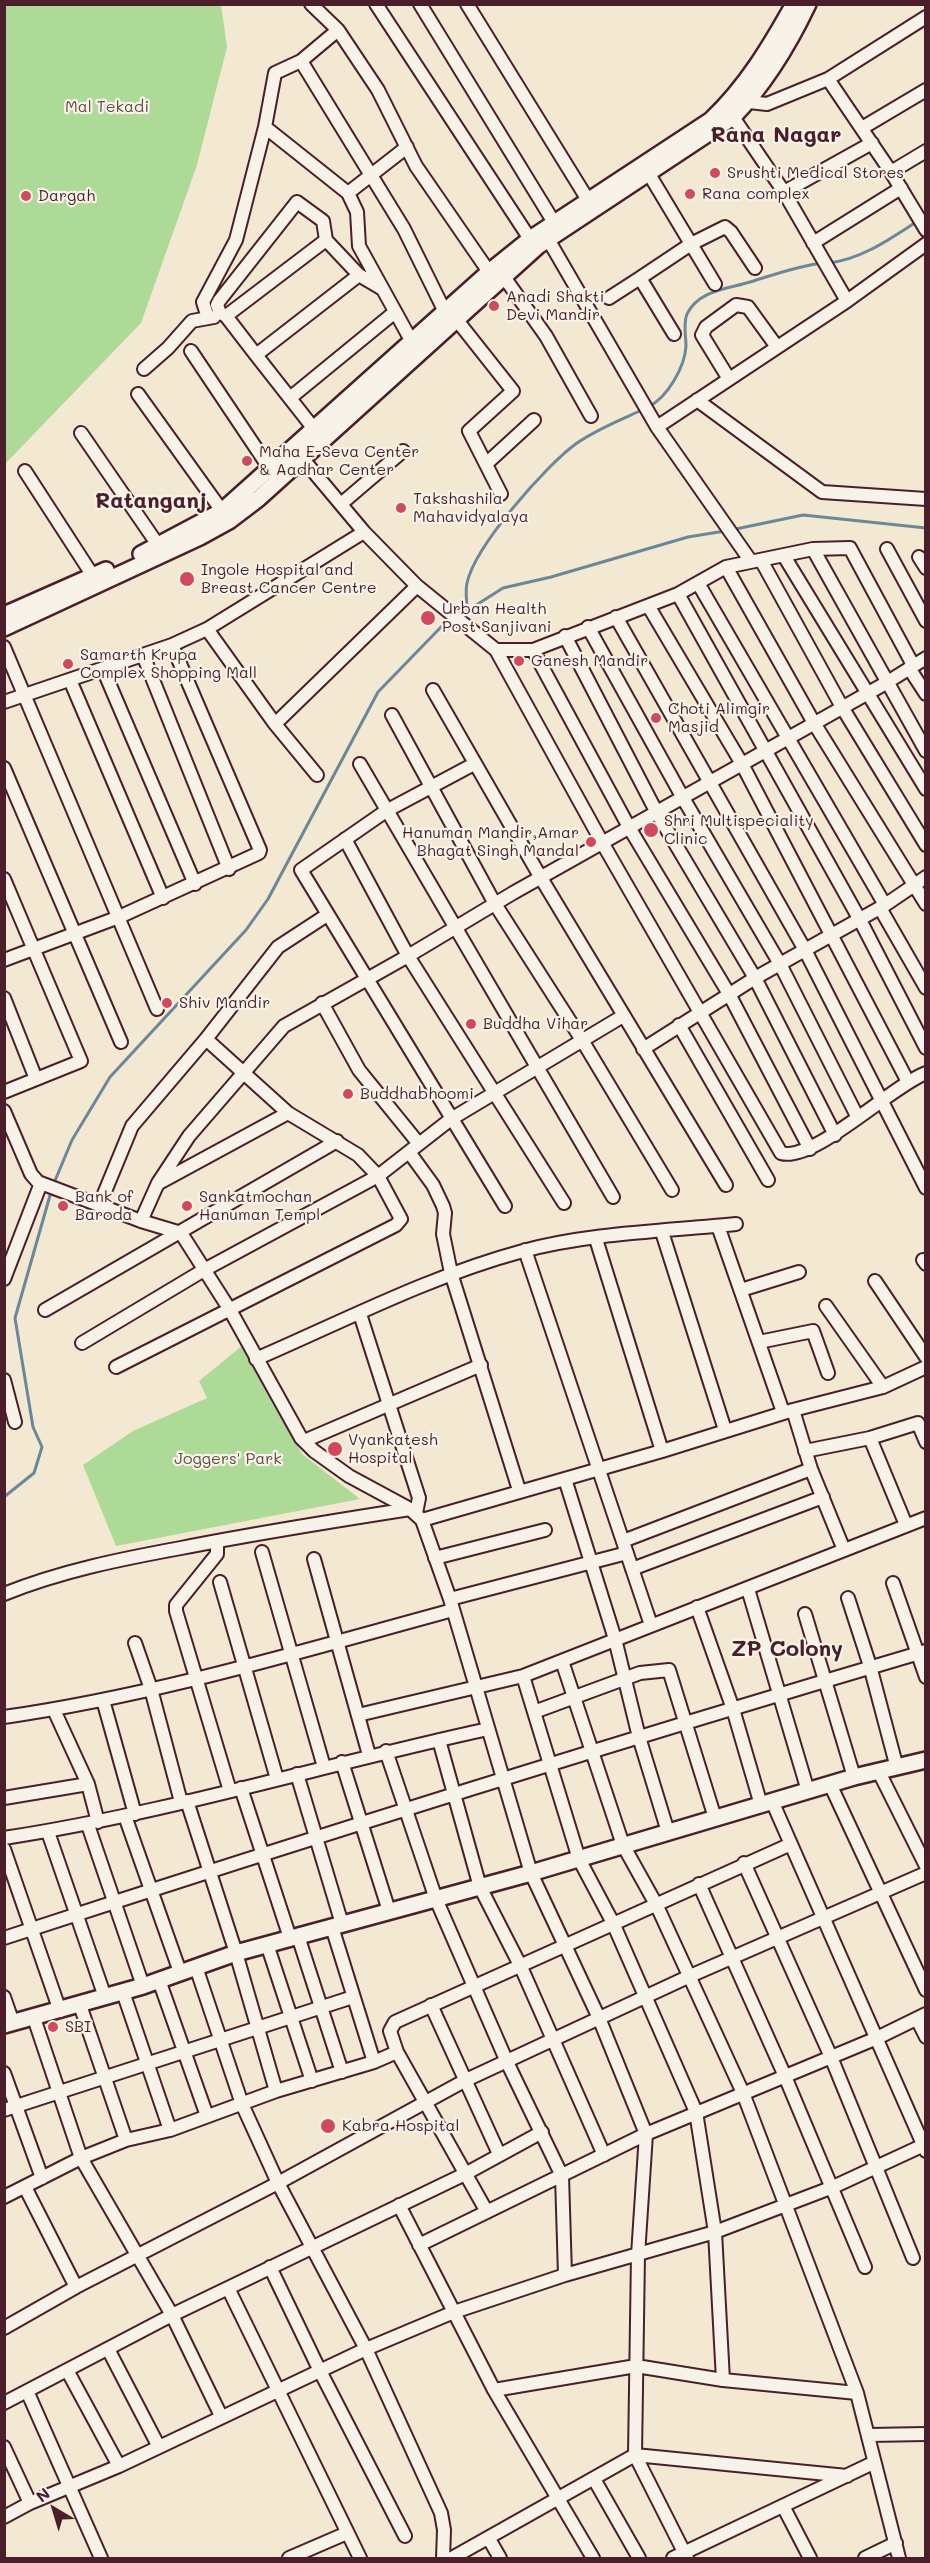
<!DOCTYPE html>
<html>
<head>
<meta charset="utf-8">
<style>
	body { margin:0 }
	#map { position:relative; width:930px; height:2563px; overflow:hidden; background:#f3e8d2; font-family:Mali,sans-serif }
	canvas { display:block }
	.frame { position:absolute; inset:0; border:6px solid #4a1f2b; pointer-events:none }
	.north { position:absolute; left:24px; top:2479px; width:60px; height:60px; -webkit-text-stroke:4px #f7f3e8; paint-order:stroke; rotate:322deg; font-size:16px; font-weight:700; line-height:24px; text-align:center; color:#4a1f2b }
	.north::after { content:''; display:block; margin:auto; width:21px; height:27px; background:#4a1f2b; clip-path:polygon(50% 0,100% 100%,50% 72%,0 100%) }
</style>
</head>
<body>
<div id="map">
<canvas width="930" height="2563"></canvas>
<div class="frame"></div>
<div class="north">N</div>
</div>
<script>
const ctx = document.querySelector('canvas').getContext('2d');
ctx.lineJoin = 'round';
function paint(path, color) {
  ctx.fillStyle = color;
  ctx.fill(path, 'evenodd');
}
function strokePath(path, color, width, dash) {
  ctx.strokeStyle = color;
  ctx.lineWidth = width;
  ctx.lineCap = dash ? 'butt' : 'round';
  ctx.setLineDash(dash || []);
  ctx.stroke(path);
}
function drawText(font, color, halo, rows, align = 'center') {
  ctx.font = font + ' Mali,sans-serif';
  ctx.lineWidth = 4.5;
  ctx.setLineDash([]);
  ctx.textBaseline = 'middle';
  ctx.strokeStyle = halo;
  ctx.fillStyle = color;
  for (const [text, x, y, turn = 0] of rows) {
    ctx.save();
    ctx.translate(x, y);
    ctx.rotate((+turn || 0) * Math.PI / 180);
    ctx.textAlign = isNaN(turn) ? turn : align;
    if (halo) ctx.strokeText(text, 0, 0);
    ctx.fillText(text, 0, 0);
    ctx.restore();
  }
}
paint(new Path2D(`
	M5,4L221,5L227,47L197,165L141,323L5,464Z
	M243,1345L302,1454L360,1499L116,1546L83,1465L133,1431L207,1398L199,1381Z`), '#aeda98');
strokePath(new Path2D(`
	M828,263C860,260 890,239 916,222
	M648,407C667,398 685,367 686,346C686,337 683,323 687,314C699,290 728,289 750,282C774,275 797,266 822,263
	M731,530L803,515L926,528
	M467,610C467,602 465,591 467,583C475,546 546,465 577,443C597,429 620,420 642,410
	M459,616L503,588L551,577L688,537L725,531
	M54,1183L72,1140L110,1077L246,930L268,899L378,692L442,626L453,619
	M4,1497L34,1473L42,1447L33,1427L15,1318L51,1192`), '#6c879a', 3);
const minor = new Path2D(`
	M311,4L338,30L378,90L416,166L489,272
	M376,4L530,239
	M420,4L558,229
	M467,4L588,200
	M301,61L338,30
	M828,79L891,172L926,230
	M740,101L767,104L828,79L926,17
	M733,117L784,192L847,301
	M265,127L348,193L357,212L359,246L412,342
	M862,128L926,90
	M891,172L926,151
	M649,174L715,284
	M784,192L872,143
	M348,193L407,147
	M545,234L657,427L750,560
	M813,243L901,188
	M504,277L546,336L591,416
	M609,298L640,278
	M226,316L326,240L359,275L381,288
	M208,318L203,302L236,240L265,127L275,73L301,61L404,229L445,312
	M456,319L513,391L469,431L501,494
	M674,334L640,278L691,244L725,227L731,232L755,268
	M191,351L274,475
	M256,355L226,316L220,313L217,305L219,301L297,202L323,221L326,240
	M144,369L168,348L192,321L214,317
	M729,379L702,335L706,327L736,305L748,307L777,347
	M138,394L222,511
	M290,398L395,312
	M697,400L822,492L926,499
	M657,427L847,301L926,244
	M81,433L158,545
	M318,434L256,355L359,275
	M297,452L364,532L417,586L496,650L603,844L781,1153C813,1163 890,1087 926,1073
	M486,464L534,420
	M25,471L93,576
	M341,504L403,451
	M813,549L926,751
	M887,549L926,621
	M784,556L926,789
	M919,557L926,568
	M761,560L842,707L926,845
	M726,567L814,723L926,904
	M698,583L885,905
	M678,594L860,920L926,1048
	M649,607L742,764L907,1080
	M616,617L805,950L926,1188
	M588,627L683,798L780,964L857,1116
	M207,629L275,724L317,775
	M565,636L657,813L755,978L835,1135
	M4,647L157,1009
	M496,650H533L678,594L726,567L813,549L850,548L913,665
	M533,650L630,829L729,994L810,1149
	M143,655L229,869
	M909,668L926,694
	M103,669L195,884
	M70,680L163,898
	M433,690L541,878L726,1185
	M4,702L172,645L207,629L364,532
	M392,715L495,904L582,1040L672,1190
	M275,724L417,586
	M360,764L613,1197
	M474,764L386,811L301,870L505,1206
	M4,768L121,1042
	M345,839L408,956L564,1203
	M4,879L81,1061L4,1092
	M880,908L926,988
	M4,960L119,917L259,853L260,850L172,645
	M4,998L36,1079
	M322,1003L359,1070L419,1144
	M679,1025L768,1180
	M643,1049L755,978L885,905L926,877
	M4,1111L31,1174L38,1182L141,1221L181,1233L230,1310L301,1438L314,1451L349,1476L410,1509L422,1520L450,1599L531,1873L599,2018L646,2134L638,2255L635,2455L687,2558
	M409,1152L433,1185L443,1206L445,1213L443,1234L451,1273L519,1490
	M159,1183L288,1113
	M99,1206L132,1126L206,1039L278,947L327,915
	M141,1221L158,1183L189,1136L284,1026L408,956L513,893L886,683L926,658
	M718,1226L783,1412
	M662,1232L725,1430
	M596,1239L662,1451
	M525,1250L651,1625
	M923,1260L926,1264
	M4,1279L41,1183
	M875,1281L926,1357
	M741,1290L799,1272
	M45,1310L337,1141
	M360,1314L419,1498L416,1513
	M759,1342L813,1331L828,1373
	M82,1343L204,1270L378,1176L451,1119L623,1016
	M256,1359C344,1321 430,1276 523,1251C588,1233 668,1231 736,1224
	M116,1367L396,1225L401,1219L378,1176L358,1155L288,1113L206,1039
	M4,1380L15,1422
	M883,1387L926,1367
	M793,1410L811,1469L844,1550
	M870,1438L906,1525
	M304,1441L481,1365
	M805,1451L870,1438L918,1423L926,1442
	M565,1479L615,1639L639,1737L668,1832
	M422,1520L662,1451L793,1410L883,1387L826,1306
	M217,1541V1554L176,1605V1611L230,1791
	M623,1541L811,1469
	M262,1552L324,1767
	M435,1558L545,1530
	M314,1559L369,1755
	M632,1569L823,1497
	M220,1582L277,1779
	M893,1583L926,1677
	M748,1589L808,1791
	M4,1594C61,1571 121,1559 181,1548C257,1533 333,1521 410,1509
	M848,1598L870,1666L897,1768
	M450,1599L627,1553
	M697,1607L733,1709L761,1805
	M805,1614L854,1777
	M135,1643L151,1689L181,1802
	M562,1661L623,1845L657,1906L743,2093L857,2393L899,2558
	M523,1676L579,1859L613,1923L696,2112L715,2232L723,2380
	M103,1700L135,1814
	M54,1710L88,1784L98,1822
	M534,1712L640,1673L669,1670L715,1818
	M358,1715L523,1676L926,1518
	M4,1717C157,1695 305,1650 453,1610
	M439,1740L480,1887L521,1967L604,2155
	M386,1751L436,1899L507,2062L562,2176L565,2275
	M342,1762L389,1911
	M879,1772L926,1866
	M297,1774L342,1924
	M830,1784L926,1990
	M241,1788L290,1938
	M4,1798L88,1784
	M187,1801L236,1953L276,2091
	M772,1801L926,2151
	M125,1816L180,1972
	M88,1825L143,1986
	M48,1832L105,1997
	M4,1838C168,1813 326,1764 488,1729
	M4,1849L60,2011
	M744,1863L831,2057L913,2258
	M699,1884L784,2074L865,2267
	M332,1927L374,2062
	M298,1936L342,2072
	M4,1938C310,1838 617,1742 926,1651
	M267,1944L312,2081
	M196,1967L242,2104L278,2183L366,2349L441,2513L444,2530L443,2558
	M159,1980L207,2116
	M123,1992L170,2130
	M4,1997L13,2023
	M80,2005L126,2140
	M431,2005L499,2154
	M34,2018L81,2158L172,2315L221,2416
	M917,2019L926,2037
	M4,2073L42,2178
	M4,2110L353,1997
	M25,2187L76,2287
	M4,2197L81,2158L126,2140L170,2130L276,2091L374,2062L397,2052
	M399,2205L494,2390L593,2558
	M487,2212L397,2052L390,2031L395,2022L791,1844
	M419,2245L646,2134L877,2038L926,2014
	M270,2267L320,2371L405,2536
	M228,2288L360,2558
	M4,2328L76,2287L278,2183L466,2080L690,1976L926,1873
	M108,2349L159,2447
	M67,2370L119,2466
	M494,2390L636,2366L723,2380L857,2393
	M27,2391L101,2558
	M4,2403L172,2315L465,2174L542,2132
	M869,2435L926,2434
	M4,2447L30,2503
	M594,2479L639,2558
	M783,2506L810,2558
	M4,2517L30,2503L119,2466L366,2349L454,2312L565,2275L715,2232L833,2187L926,2144
	M489,2539L500,2558
	M289,2558L347,2533
	M452,2558L635,2455L847,2476
	M673,2558L873,2463
	M865,2558L896,2543`);
const major = new Path2D(`
	M141,554L222,511L489,272L530,239L711,120C746,87 770,47 794,4
	M4,615L106,570
	M4,628L200,537L229,521L258,499L538,246L733,117C763,86 789,44 808,4
	M4,2025L143,1986L236,1953L531,1873L854,1777L926,1760`);
strokePath(minor, '#4a1f2b', 16);
strokePath(major, '#4a1f2b', 20);
strokePath(minor, '#f7f3e8', 12);
strokePath(major, '#f7f3e8', 15);
for (const [x, y, r, color] of [
	[715,173,6,"#d1495b"],
	[690,194,6,"#d1495b"],
	[26,196,6,"#d1495b"],
	[494,306,6,"#d1495b"],
	[247,461,6,"#d1495b"],
	[401,508,6,"#d1495b"],
	[187,579,8,"#d1495b"],
	[428,618,8,"#d1495b"],
	[519,661,6,"#d1495b"],
	[68,664,6,"#d1495b"],
	[656,718,6,"#d1495b"],
	[651,830,8,"#d1495b"],
	[591,842,6,"#d1495b"],
	[167,1003,6,"#d1495b"],
	[471,1024,6,"#d1495b"],
	[348,1094,6,"#d1495b"],
	[63,1206,6,"#d1495b"],
	[187,1206,6,"#d1495b"],
	[335,1449,8,"#d1495b"],
	[53,2027,6,"#d1495b"],
	[328,2126,8,"#d1495b"]
]) {
  const dot = new Path2D();
  dot.arc(x, y, r, 0, 2 * Math.PI);
  ctx.fillStyle = color;
  ctx.fill(dot);
  strokePath(dot, '#f7f3e8', 2);
}
drawText('16px', '#634e46', '#f7f3e8', [
	["Mal Tekadi",107,107],
	["Joggers' Park",228,1459]
]);
drawText('16px', '#4a1f2b', '#f7f3e8', [
	["Srushti Medical Stores",727,173],
	["Rana complex",702,194],
	["Dargah",38,196],
	["Anadi Shakti",506,297],
	["Devi Mandir",506,315],
	["Maha E-Seva Center",259,452],
	["& Aadhar Center",259,470],
	["Takshashila",413,499],
	["Mahavidyalaya",413,517],
	["Ingole Hospital and",201,570],
	["Breast Cancer Centre",201,588],
	["Urban Health",442,609],
	["Post Sanjivani",442,627],
	["Samarth Krupa",80,655],
	["Complex Shopping Mall",80,673],
	["Ganesh Mandir",531,661],
	["Choti Alimgir",668,709],
	["Masjid",668,727],
	["Shri Multispeciality",664,821],
	["Clinic",664,839],
	["Hanuman Mandir,Amar",579,833,"right"],
	["Bhagat Singh Mandal",579,851,"right"],
	["Shiv Mandir",179,1003],
	["Buddha Vihar",483,1024],
	["Buddhabhoomi",360,1094],
	["Bank of",75,1197],
	["Baroda",75,1215],
	["Sankatmochan",199,1197],
	["Hanuman Templ",199,1215],
	["Vyankatesh",348,1440],
	["Hospital",348,1458],
	["SBI",65,2027],
	["Kabra Hospital",342,2126]
], 'left');
drawText('bold 22px', '#4a1f2b', '#f7f3e8', [
	["Rana Nagar",776,135],
	["Ratanganj",151,501],
	["ZP Colony",787,1649]
]);
</script>
</body>
</html>
